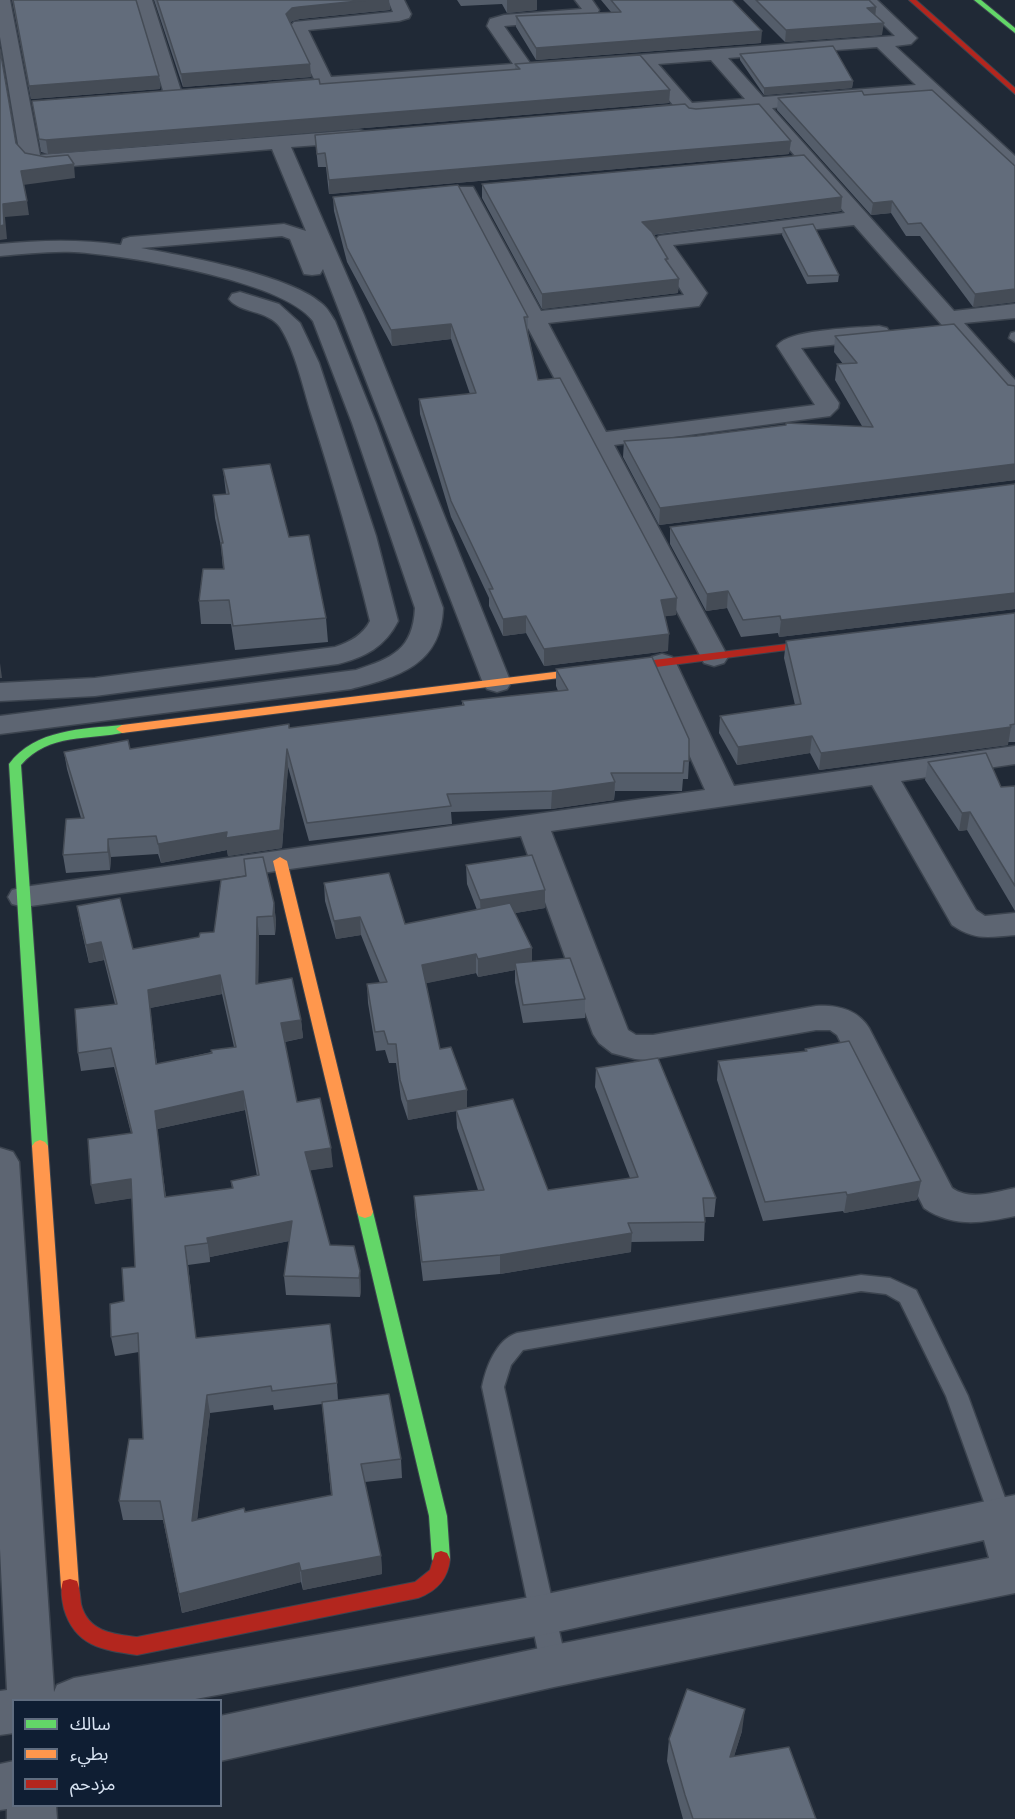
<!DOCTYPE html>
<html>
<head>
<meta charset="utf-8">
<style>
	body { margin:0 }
	#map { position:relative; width:1015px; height:1819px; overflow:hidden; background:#202936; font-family:"Roboto Serif","Noto Sans Arabic",serif }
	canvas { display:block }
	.legend { position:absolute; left:12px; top:1699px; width:210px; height:108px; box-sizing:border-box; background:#0f1e33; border:2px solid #606d80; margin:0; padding:8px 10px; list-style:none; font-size:18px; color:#d9e4f3 }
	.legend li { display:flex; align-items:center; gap:12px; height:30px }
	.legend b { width:30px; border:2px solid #606d80 }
</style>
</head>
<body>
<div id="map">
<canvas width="1015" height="1819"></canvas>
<ul class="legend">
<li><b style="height:8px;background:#63d668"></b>سالك</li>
<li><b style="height:8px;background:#ff974d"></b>بطيء</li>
<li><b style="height:8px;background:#b3261e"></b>مزدحم</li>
</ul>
</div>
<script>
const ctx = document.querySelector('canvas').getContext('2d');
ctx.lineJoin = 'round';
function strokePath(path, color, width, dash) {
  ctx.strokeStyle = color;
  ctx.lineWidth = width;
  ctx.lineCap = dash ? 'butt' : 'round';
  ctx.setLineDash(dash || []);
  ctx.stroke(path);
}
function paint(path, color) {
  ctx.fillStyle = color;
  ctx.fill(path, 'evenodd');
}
const lane = new Path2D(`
	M1015,332V342L1009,338L1011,333Z
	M861,1275L890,1278L916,1290L968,1396L1012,1517L1008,1524L1000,1527L992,1524L946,1396L900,1302L886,1294L861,1291L523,1350L511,1365L504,1387L567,1666L563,1674L554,1678L545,1674L541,1666L482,1387C486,1367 496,1340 517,1333Z`);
const street = new Path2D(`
	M0,0H10L40,155L359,130L366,132L368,136L366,140L359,142L291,147L364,315L511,683L507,689L497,692L487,689L483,683L323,269L320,274L312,275L304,274L290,239L282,236L141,248C185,256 289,275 321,303C327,307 331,315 335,321L376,423L443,608C441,665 398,677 351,689L0,734V716L356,670C392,658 413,650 415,608L352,423L313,321C283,280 125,255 74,252C49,251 24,254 0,256V244C41,240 80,239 121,245L123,239L130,237L284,224L306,231L272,149L48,168L27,164L20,156L0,37Z
	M136,0H152L182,94L179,98H167L164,94Z
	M388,0H404L411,14L409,18L399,21L308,30L331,77L513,64L487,26L490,19L504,15L582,9L575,0H592L599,10L595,18L504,26L530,63L895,36L859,0H877L917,38L911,44L895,46L1015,156V173L1008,171L927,95L772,108L954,311L1015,304V318L964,323L1015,380V401L1007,399L854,225L673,245L707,293L699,306L548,323L606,432L815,405L777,346C788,329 857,328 879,326L887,328L890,333L887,338L879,340L801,348L839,403L838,408L830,416L614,445L728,657L724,663L714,666L704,663L456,191L459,187H473L541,311L684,295L653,246V242L659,236L845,213L754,109L650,118L643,116L641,112L643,108L673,105L640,65L275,92L269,91L266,87L269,83L314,79L289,28L294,22L393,12ZM877,47L916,85L763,97L728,58ZM711,60L745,99L692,103L658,64Z
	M240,292L279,304L300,323L319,363L376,536L398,621C385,647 365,657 338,664L95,696L0,701V683L95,678L335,647C350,642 363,635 370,621C353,551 333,482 311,413C303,387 295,350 280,327C268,310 239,313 229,299L232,294Z
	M662,654L672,657L676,663L734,786L1015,746V764L901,781L976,910L985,916L1015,913V935C988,937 976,941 952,925L872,785L551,831L628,1030L636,1035H653L816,1006C837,1005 857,1009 869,1028L952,1188C970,1201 995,1192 1015,1188V1216C983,1223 953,1228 924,1208L837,1035L830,1030H816L646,1060L635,1059L612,1053L599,1043L593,1034L521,836L24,907L12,904L8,897L12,890L24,887L705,790L648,663L652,657Z
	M0,1148L13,1152L19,1162L54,1692L57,1685L74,1678L542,1595L1015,1495V1593L554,1687L220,1761V1716L554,1645L989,1558L984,1540L542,1635L190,1700H14V1733L0,1735V1691L7,1690L0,1549Z
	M14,1761V1806H56L57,1819H7V1809L0,1810V1764Z`);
const fast = new Path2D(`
	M974,0H981L1015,28V33Z
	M122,725L126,726L128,729L126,732C88,741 50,732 21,765L48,1146L45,1150H35L32,1146L9,764C35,729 82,729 122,725Z
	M365,1206L371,1208L373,1212L447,1516L450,1559L447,1565L441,1567L435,1565L432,1559L429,1516L357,1212L359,1208Z`);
const slow = new Path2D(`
	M587,668L591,670L593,672L591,674L122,733L116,729L122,725Z
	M280,857L287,861L373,1212L371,1216L365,1218L359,1216L357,1212L273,861Z
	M40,1140L45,1142L48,1146L79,1587L77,1593L70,1595L63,1593L61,1587L32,1146L35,1142Z`);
const jam = new Path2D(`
	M909,0H916L1015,88V94Z
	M829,639L833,640V644L587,676L581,672L587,668Z
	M441,1551L447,1553L450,1559C448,1579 437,1591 418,1598L137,1655C102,1650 75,1646 64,1609C62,1600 60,1590 63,1581L70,1579L77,1581C80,1589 80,1596 81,1604C88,1632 113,1634 137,1637L415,1582L430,1570L435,1553Z`);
strokePath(lane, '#3c444f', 3);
strokePath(street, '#3c444f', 3);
strokePath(fast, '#3c444f', 2);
strokePath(slow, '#3c444f', 2);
strokePath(jam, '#3c444f', 2);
paint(lane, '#5d6572');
paint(street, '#5d6572');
paint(fast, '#63d668');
paint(slow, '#ff974d');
paint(jam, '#b3261e');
paint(new Path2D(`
	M12,0H136L159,76L160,89L31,99Z
	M154,0H389L390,10L300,19L292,21L290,23L310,64L311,77L183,87Z
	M457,0H537V10L507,13L502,4L461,6Z
	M601,0H732L761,43L536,60L516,27V16L611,12Z
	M743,0H869L876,7L875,15L882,35L785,42Z
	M740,54L853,81L852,88L764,95L740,60Z
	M515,64L670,90L669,103L48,154L41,152L32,101L320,84L515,70Z
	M864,95L1015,166V302L973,307L920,236H906L891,213L871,215L777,110L778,98Z
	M689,108L791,141L789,154L329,194L326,167H318L316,148L315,135Z
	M482,184L841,211L653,235L668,263L679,279L678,293L542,309L482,198Z
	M333,197L528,317V332L538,380L676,615L665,616L668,651L544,666L526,633L503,636L489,606V598L451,517L420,414L419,399L470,394L451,339L392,346L347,262L334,211Z
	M783,228L839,275L838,282L807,284L782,235Z
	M835,336L1015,386V480L659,525L623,457L624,441L862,426L835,380L837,364H843L834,352Z
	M223,469L289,537L326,618L328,642L235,650L231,624H201L199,601L223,569L221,546L215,518L213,495L226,494Z
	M1015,484V609L779,637L778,633L741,637L727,608L706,611L670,544V527Z
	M1015,613V742H1008V745L819,770L810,753L737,765L719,733L720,716L795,705L784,658L786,641Z
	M556,669L689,761L688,779H683L682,791H615L614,800L551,809L451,812L452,824L309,841L288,767L282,848L228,856L227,850L161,863L158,854L111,857L110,870L66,873L63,855L81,818L67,769L64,752L130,749L289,724V728L462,705V701L558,691L556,686Z
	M928,762L1001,787L1015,786V911L967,830L959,831L925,780Z
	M466,865L545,908L515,913L532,962L585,999V1018L523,1023L515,982V970L478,977L476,973L426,983L440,1049L467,1090V1108L548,1190L630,1178L595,1087L596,1068L716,1198L714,1217H705L704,1241L631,1242V1252L500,1274L423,1281L415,1215L414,1196L478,1190L457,1128L456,1111L408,1120L401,1099L396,1063H389L385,1050L376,1051L368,1003L367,984L380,983L361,935L336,939L325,901L324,883L405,924L477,910L467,884Z
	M274,903L276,922L275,935H259L258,984L301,1020L303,1038L285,1042L297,1102L333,1167L310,1170L330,1245L360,1271L361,1290L360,1297L286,1295L284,1276L289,1241L210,1257V1262L188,1265L196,1338L337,1383L338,1400L401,1459L402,1478L365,1482L381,1556L382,1574L303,1590L301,1582L182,1613L163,1520H123L119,1501L143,1439L139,1352L115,1356L111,1337L124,1301L135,1267L132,1198L95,1204L131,1133L114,1067L81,1071L78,1053L115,1004L104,960L89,963L80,924L77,906L133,949L199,937L214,932ZM222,994L234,1047L157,1064L150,1008ZM245,1110L257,1176L231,1181L232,1189L166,1197L157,1129ZM322,1404L331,1495L245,1512L197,1519L210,1413L273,1405L274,1410Z
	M805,1049L921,1181L917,1200L844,1213L843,1211L763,1221L717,1080L718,1061L805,1052Z
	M742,1731L734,1756L816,1819H683L667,1761L669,1739Z`), '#545d6a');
paint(new Path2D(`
	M369,0H389L390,10L300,19L292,21L287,27L286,14L292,8L299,7Z
	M507,0H537V10L507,13Z
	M876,7L875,19L867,8Z
	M884,23L882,35L785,42L786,30Z
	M762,31L761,43L536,60V48Z
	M310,64L311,77L183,87L181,74Z
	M159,76L160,89L31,99L29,86Z
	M853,81L852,88L764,95V88Z
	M670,90L669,103L48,154L46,140Z
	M791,141L789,154L329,194V180Z
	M74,164L75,178L23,185L21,171Z
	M842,197L841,211L641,236L642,222Z
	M27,201L29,215L5,217L7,239L0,240V226L3,204Z
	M892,201L891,213L871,215L873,203Z
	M679,279L678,293L542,309V294Z
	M1015,289V302L973,307L975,294Z
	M451,324V339L392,346L391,330Z
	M1015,464V480L659,525L660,508Z
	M728,591L727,608L706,611L707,594Z
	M1015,593V609L779,637L781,620Z
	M677,598L676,615L660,617L661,600Z
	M526,616V633L503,636V619Z
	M669,634L668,651L544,666V649Z
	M0,663L2,678H0Z
	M1011,727L1008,745L819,770L821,753Z
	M812,736L810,753L737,765L738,747Z
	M287,749L288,767L282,848L228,856L227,850L161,863L158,844Z
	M615,782L614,800L551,809L552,791Z
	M970,812L967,830L959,831L962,813Z
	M108,839L111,857L110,870L108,852Z
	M545,890V908L481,919L480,900Z
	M274,903L276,922L275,935L273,916Z
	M257,917L259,935L258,1003L256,984Z
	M360,917L361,935L336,939L334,921Z
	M101,942L104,960L89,963L86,945Z
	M532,948V967L515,963V970L478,977V959Z
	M476,954V973L423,984L422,965Z
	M220,975L222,994L150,1008L159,1083L148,990Z
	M301,1020L303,1038L283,1042L281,1023Z
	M467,1090V1109L408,1120L407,1101Z
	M243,1091L245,1110L157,1129L168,1216L155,1111Z
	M331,1148L333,1167L307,1171L305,1152Z
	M131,1179L134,1198L95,1204L91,1185Z
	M921,1181L917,1200L844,1213L847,1195Z
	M292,1221L294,1240L210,1257V1262L207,1238Z
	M632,1233L631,1252L500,1274V1255Z
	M185,1246L188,1265L198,1357L196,1338Z
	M360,1271L361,1290L360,1297L359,1278Z
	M207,1395L210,1413L195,1539L192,1521Z
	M381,1556L382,1574L303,1590L301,1571Z
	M299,1563L301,1582L182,1613L179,1594Z
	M745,1709L742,1731L727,1779L730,1757Z`), '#454c56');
const building = new Path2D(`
	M13,0H136L159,76L29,86Z
	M157,0H368L299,7L292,8L286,14L310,64L181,74Z
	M611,0H732L762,31L536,48L516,16L621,12Z
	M756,0H869L876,7L867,8L884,23L786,30Z
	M833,46L853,81L764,88L740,54Z
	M0,49L16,143L25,153L46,157L68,155L74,164L21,171L27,201L3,204L4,225L0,226Z
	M640,55L670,90L46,140L39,139L32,101L319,79L320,84L520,69L515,64Z
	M932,90L1015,166V289L975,294L921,223L908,224L892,201L873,203L778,98L862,91L864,95Z
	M685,104L689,108L696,109L759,104L791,141L329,180L325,153L317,154L315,135Z
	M804,155L842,197L642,222L652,232L668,259H665L679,279L542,294L482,184Z
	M458,185L528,317H524L538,380L560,378L677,598L661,600L669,634L544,649L526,616L503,619L489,589H493L451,501L419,399L476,393L451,324L391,330L347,248L333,197Z
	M813,224L839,275L808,276L783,228Z
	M954,324L1008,385L1015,386V464L660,508L624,441L697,436L786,425V423L873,427L837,364L857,363L835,336Z
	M270,464L289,537L309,535L326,618L233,626L229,600L199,601L203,569H224L221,543H223L213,495L229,494L223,469Z
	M1015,484V593L781,620L780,616L743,620L728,591L707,594L670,527Z
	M1015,613V724L1010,725L1011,727L821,753L812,736L738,747L720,716L801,704L786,641Z
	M652,657L689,739V761H684L683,773H611L615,782L552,791L447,794L451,806L307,823L287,749L280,830L226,838L227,832L158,844L156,836L108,839V852L63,855L66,819L84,818L64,752L128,740L130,749L289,724V728L464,705L462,701L568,690L556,669Z
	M986,753L1001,787L1015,786V886L970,812L962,813L928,762Z
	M532,855L545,890L480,900L466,865Z
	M263,857L274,903L273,916L257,917L256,984L292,978L301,1020L281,1023L297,1102L320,1098L331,1148L305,1152L330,1245L354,1246L360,1271L359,1278L284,1276L292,1221L207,1238L208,1243L185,1246L196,1338L330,1324L337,1383L272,1391L271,1386L207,1395L192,1521L244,1508L245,1512L332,1495L322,1402L389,1394L401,1459L361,1464L381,1556L301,1571L299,1563L179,1594L160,1501H119L129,1439H143L138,1333L111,1337L110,1304L124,1301L122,1268L135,1267L131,1179L91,1185L88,1139L132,1133L111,1048L78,1053L75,1009L117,1004L101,942L86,945L77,906L120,898L133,949L199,937L200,933L214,932L221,880L246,876L244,859ZM220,975L236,1047L211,1050L212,1053L156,1064L148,990ZM243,1091L259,1175L231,1181L233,1188L165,1197L155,1111Z
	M389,873L405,924L510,903L532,948L478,959L476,954L422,965L440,1049L451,1047L467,1090L407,1101L400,1080L396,1044H388L384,1031L375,1032L367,984L387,982L360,917L334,921L324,883Z
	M570,958L585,999L523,1005L515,963Z
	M849,1041L921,1181L847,1195L846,1192L765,1202L718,1061L807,1051L805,1049Z
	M658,1058L716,1198H703L705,1222L628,1223L632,1233L500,1255L422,1262L414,1196L484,1190L456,1110L513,1099L548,1190L638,1177L596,1068Z
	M687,1689L745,1709L730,1757L789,1747L816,1819H693L685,1795L669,1739Z`);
paint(building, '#626c7b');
strokePath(building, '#454c56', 1.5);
</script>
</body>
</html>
